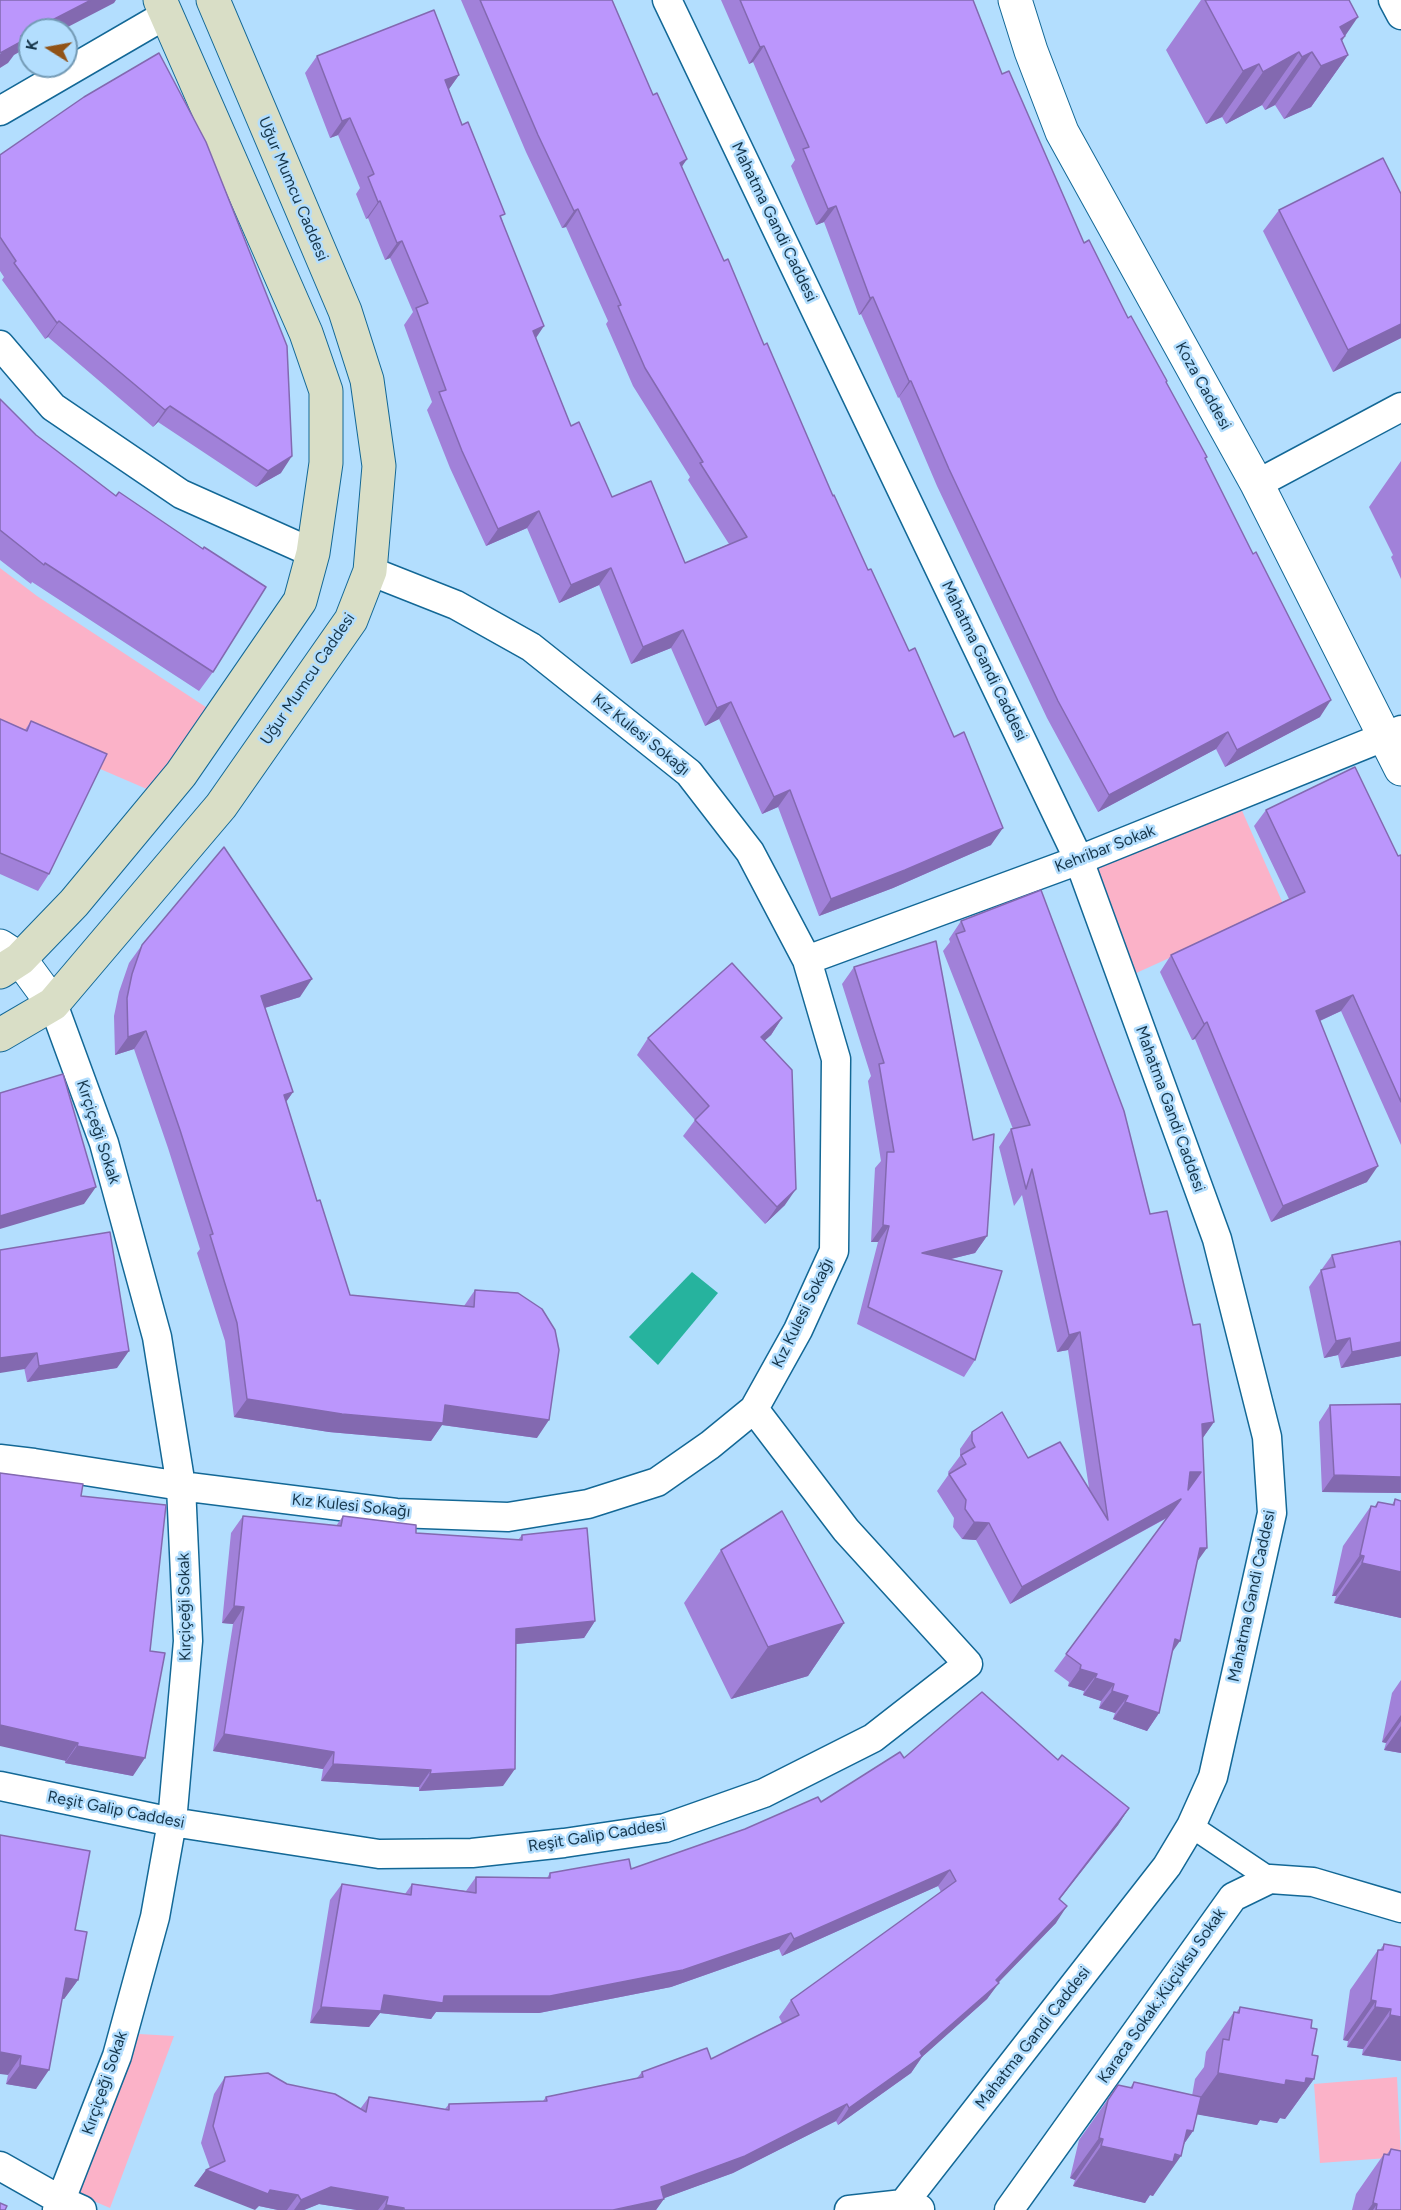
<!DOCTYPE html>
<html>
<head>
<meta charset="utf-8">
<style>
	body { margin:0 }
	#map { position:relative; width:1401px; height:2210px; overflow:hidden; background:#b3defe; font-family:Figtree,sans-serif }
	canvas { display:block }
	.north { position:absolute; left:18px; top:18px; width:60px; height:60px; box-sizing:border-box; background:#b3defe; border:2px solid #749bb6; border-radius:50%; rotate:281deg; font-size:16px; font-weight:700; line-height:24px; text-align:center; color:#16364b }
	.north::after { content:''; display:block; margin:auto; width:21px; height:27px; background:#915317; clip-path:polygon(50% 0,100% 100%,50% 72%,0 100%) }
</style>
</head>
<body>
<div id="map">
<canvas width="1401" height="2210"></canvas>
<div class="north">K</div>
</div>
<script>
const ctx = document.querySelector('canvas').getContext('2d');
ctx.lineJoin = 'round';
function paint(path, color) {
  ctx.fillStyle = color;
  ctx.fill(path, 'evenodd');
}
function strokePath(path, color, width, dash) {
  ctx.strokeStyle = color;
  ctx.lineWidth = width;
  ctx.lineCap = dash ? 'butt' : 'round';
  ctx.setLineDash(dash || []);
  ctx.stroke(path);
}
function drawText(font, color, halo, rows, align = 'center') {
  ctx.font = font + ' Figtree,sans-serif';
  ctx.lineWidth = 5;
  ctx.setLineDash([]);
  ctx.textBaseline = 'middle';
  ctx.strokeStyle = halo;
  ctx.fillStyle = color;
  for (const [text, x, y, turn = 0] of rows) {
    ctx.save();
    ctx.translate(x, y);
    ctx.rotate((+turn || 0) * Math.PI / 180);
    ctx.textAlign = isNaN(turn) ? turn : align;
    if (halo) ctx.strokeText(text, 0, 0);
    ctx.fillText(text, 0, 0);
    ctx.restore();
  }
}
paint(new Path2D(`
	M0,568L37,596L221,717L163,796L12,731L0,732Z
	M1236,797L1284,906L1123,979L1079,860Z
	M139,2034L174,2036L110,2208L77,2194Z
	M1397,2077L1401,2157L1320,2163L1314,2084Z`), '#fbb2c8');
paint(new Path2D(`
	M692,1272L718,1293L658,1365L629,1337Z`), '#26b39e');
const pedestrian = new Path2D(`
	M1191,1826L1270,1879`);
const minor = new Path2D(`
	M667,0L1079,860L1217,1239L1267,1437L1272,1513L1213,1777L1191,1826L1167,1866L903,2204
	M1393,0L1401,15
	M0,111L167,14
	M0,345L53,407L181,494L313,553
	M1257,484L1401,407
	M807,960L1079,860L1401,730
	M53,1004L104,1143L157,1337L181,1486L188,1641L172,1822L155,1917L117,2056L57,2210
	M0,1459L34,1463L181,1486L396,1513L508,1517L588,1504L657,1482L710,1445L754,1409L798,1330L834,1251L836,1059L807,960L750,852L689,773L531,647L456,605L370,571
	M0,1786L172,1822L379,1854L472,1853L564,1843L665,1828L764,1793L873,1738L968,1664L846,1530L754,1409
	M0,2166L62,2201L82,2210
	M849,2210L903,2204L920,2209
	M1009,2210L1233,1897L1270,1879L1313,1882L1401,1908`);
const tertiary = new Path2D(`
	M1015,0L1031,51L1062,132L1257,484L1401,769
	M0,946L20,959L53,1004`);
const secondary = new Path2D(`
	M0,972L20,959L74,903L181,774L300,601L313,553L326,463V391L306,333L160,0
	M0,1035L53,1004L221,806L351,620L370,571L379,466L367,380L345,311L213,0`);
strokePath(pedestrian, '#136896', 25);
strokePath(minor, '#136896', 31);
strokePath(tertiary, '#136896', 35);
strokePath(secondary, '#136896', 35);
strokePath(pedestrian, '#fff', 22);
strokePath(minor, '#fff', 28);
strokePath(tertiary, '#fff', 33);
strokePath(secondary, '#d9dec6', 33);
paint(new Path2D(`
	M461,0H612L653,95L687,159L681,167L724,261L764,345L991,845L893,888L819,916L778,807L762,814L719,719L705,726L671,648L631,664L599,585L559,603L527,528L486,546L450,468L427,410L432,402L404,325L413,312L390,258L385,260L368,218L366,219L356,194L360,188L338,135L330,138L305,73L317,56L459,75L448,90L502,219L536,338L571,426L612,497L685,563L729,544L688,480L690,477L633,386L606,324L608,321L566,227L562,228L526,152Z
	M721,0H973L1002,74L1084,243L1166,383L1207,457L1205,459L1320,717L1225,767L1216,749L1098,812L1047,718L937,486L899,397L898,398L861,314L859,315L824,222L816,225L791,166L795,160L753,62L749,64Z
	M1201,0H1349L1345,36L1342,41L1348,55L1311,107L1284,119L1275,105L1265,110L1262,105L1226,124L1222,117L1206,124L1166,50Z
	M0,155L281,473L256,487L158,422L153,427L48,337L45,339L2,280L4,277L0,271Z
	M1401,194V338L1333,372L1263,231L1279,210Z
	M0,399L213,672L199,691L32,582L31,584L0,560Z
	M1401,461V579L1391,557L1393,555L1369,507Z
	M0,719L25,730L31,721L49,874L38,891L0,874Z
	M1266,810L1398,856L1401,855V1145L1341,1011L1320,1021L1367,1182L1271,1222L1195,1039L1192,1040L1160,972L1171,955L1289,899L1254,826Z
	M961,921L1150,1214L1214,1422L1202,1439L1197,1562L1172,1652L1159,1713L1147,1731L1113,1719L1115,1713L1099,1708L1101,1701L1083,1695L1084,1691L1068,1686L1069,1682L1054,1671L1167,1518L1010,1604L976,1540L962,1539L953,1527L954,1518L937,1491L949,1474L948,1472L960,1456V1449L972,1432L1028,1458L1089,1488L1068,1350L1057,1352L1022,1195L1014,1206L999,1147L1011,1129H1013L943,951L950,942L949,939Z
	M142,945L300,997L265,1008L293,1092L286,1102L317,1201L350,1295L464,1306L475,1290L537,1438L442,1425L431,1441L329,1432L234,1417L225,1341L197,1253L200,1249L168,1148L134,1049L115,1055L114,1016L119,992L129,963Z
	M854,967L987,1236L975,1253L951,1259L975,1360L964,1377L857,1324L878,1242H871L875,1168L881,1161L868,1081L871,1076L842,984Z
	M782,1018L771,1035L764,1041L785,1205L765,1224L683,1136L695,1120L637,1055L648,1038Z
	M0,1250L117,1368L27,1382Z
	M1332,1255L1401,1356L1341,1368L1338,1355L1324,1358L1309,1287Z
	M1401,1404V1493L1322,1492L1319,1422L1330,1405Z
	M81,1496L133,1776L65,1763Z
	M1395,1499L1401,1618L1334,1603L1336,1596H1332L1343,1546L1371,1506L1374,1507L1378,1502L1392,1505Z
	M243,1516L336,1526L343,1516L416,1533L518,1540L522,1535L595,1621L584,1638L516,1644L503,1786L419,1791V1787L321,1781L323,1769L213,1751L233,1624L222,1623L231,1533Z
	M721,1550L844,1623L808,1676L731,1699L684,1603Z
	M1401,1680V1753L1384,1750L1386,1743L1382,1742L1392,1693Z
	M904,1758L1058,1760L1129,1808L1118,1825L1060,1899L1056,1923L999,1982L987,1999L922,2057L911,2073L838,2125L836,2121L733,2173L664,2198L656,2210H357L319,2204L304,2210H278L259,2206L194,2186L206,2170L210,2168L201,2143L214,2094L225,2077L287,2084L360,2109L369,2097L445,2109L449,2104L543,2101L546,2097L637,2078L642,2072L711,2059L782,2023L779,2017L791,2000L941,1892L938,1886L782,1956L779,1949L671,1987L539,2013L436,2012L431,2019L380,2013L369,2027L310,2023L330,1900L342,1884L405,1894L412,1884L466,1891L476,1877L547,1878L550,1873L631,1869L821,1802Z
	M75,1930L78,1980L64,1999L62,1998L36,2089L6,2084L8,2075Z
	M1384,1944L1401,1947V2061L1362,2055L1363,2049L1347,2047L1348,2041L1343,2040L1350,1990L1378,1950H1380Z
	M1240,2007L1311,2028L1314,2079L1285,2119L1280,2118L1277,2123L1260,2120L1257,2125L1197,2114L1193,2131L1184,2144L1153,2196L1150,2195L1145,2203L1073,2186L1075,2180L1070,2178L1079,2140L1118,2085L1130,2088L1134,2082L1192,2096L1195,2079L1204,2067L1206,2052L1234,2012L1236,2013Z
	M1391,2149L1401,2210H1352L1356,2194L1384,2154H1387Z`), '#a181d9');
paint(new Path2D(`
	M91,0H116L114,3L62,30H33Z
	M1358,17L1326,64L1348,55L1311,107L1284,119L1321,66L1340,27Z
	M30,31V46L14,55L8,63L0,68V54L21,36Z
	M764,46L753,62L749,64L760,47Z
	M1299,52L1262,105L1226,124L1263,72Z
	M1312,52L1275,105L1265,110L1302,57Z
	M1259,64L1222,117L1206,124L1243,71Z
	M459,75L447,92L445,80Z
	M350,118L338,135L330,138L342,121Z
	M687,159L675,177L680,163Z
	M380,201L368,218L366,219L378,202Z
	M836,206L824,222L816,225L828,209Z
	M578,209L566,227L562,228L574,211Z
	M402,241L390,258L385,260L397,243Z
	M873,297L861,314L859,315L870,298Z
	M59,321L48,337L45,339L57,323Z
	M1401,324V338L1333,372L1348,350Z
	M544,326L532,344L533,331Z
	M909,381H911L899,397L898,398Z
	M170,406L158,422L153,427L165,410Z
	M292,456L281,473L256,487L268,471Z
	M539,511L527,528L486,546L498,529Z
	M611,568L599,585L559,603L571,585Z
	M683,630L671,648L631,664L643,647Z
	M1331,700L1320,717L1225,767L1237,750Z
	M731,702L719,719L705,726L717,708Z
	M1228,732L1216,749L1098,812L1109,795Z
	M790,790L778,807L762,814L774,797Z
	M1003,828L991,845L893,888L819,916L831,899Z
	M312,979L300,997L248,1013L261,996Z
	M1353,995L1341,1011L1304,1028L1316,1011Z
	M782,1018L771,1035L750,1054L761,1037Z
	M1207,1022L1195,1039L1192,1040L1204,1024Z
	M146,1031L134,1049L115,1055L128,1037Z
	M293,1092L281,1109L284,1095Z
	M1378,1166L1367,1182L1271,1222L1283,1206Z
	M96,1187L84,1204L0,1229V1216Z
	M796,1189L785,1205L765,1224L777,1207Z
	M883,1225L889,1226L878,1242H871Z
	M987,1236L975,1253L910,1269L922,1253Z
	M1080,1332L1068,1350L1057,1352L1069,1335Z
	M1350,1338L1338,1355L1324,1358L1336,1341Z
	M1401,1342V1356L1341,1368L1352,1352Z
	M129,1351L117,1368L27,1382L39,1366Z
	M37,1353L25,1369L0,1373V1358Z
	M247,1399L445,1405L549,1420L537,1438L442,1425L431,1441L329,1432L234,1417Z
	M1214,1422L1202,1439V1424Z
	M1190,1472H1201L1189,1489H1177Z
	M1334,1475L1401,1477V1493L1322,1492Z
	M1181,1499L1168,1517L1010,1604L1022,1587Z
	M974,1522L989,1523L976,1540L962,1539Z
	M1200,1548H1207L1194,1566Z
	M1360,1555L1364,1556L1336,1596H1332Z
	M1362,1563L1401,1572V1618L1334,1603Z
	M234,1606L244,1607L233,1624L222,1623Z
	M595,1621L584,1638L504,1645L516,1629Z
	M844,1623L808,1676L731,1699L768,1647Z
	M1175,1639L1180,1641L1168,1658Z
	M1080,1669L1097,1674L1084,1691L1068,1686Z
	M1095,1678L1114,1684L1101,1701L1083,1695Z
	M1112,1691L1128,1696L1115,1713L1099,1708Z
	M1125,1702L1159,1713L1147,1731L1113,1719Z
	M1401,1715V1721L1386,1743L1382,1742Z
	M0,1725L78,1743L66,1761L0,1746Z
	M1401,1726V1753L1384,1750Z
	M224,1734L334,1752L323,1769L213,1751Z
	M77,1746L145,1758L133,1776L65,1763Z
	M333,1764L431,1770L419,1787L321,1781Z
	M515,1769L503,1786L419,1791L430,1774Z
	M1129,1808L1118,1825L1047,1915L1059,1899Z
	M950,1870L938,1886L782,1956L794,1939Z
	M1067,1906L1056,1923L993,1988L999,1983L987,1999L922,2057L911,2073L838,2125L849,2108L920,2052L996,1980Z
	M791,1933L779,1949L671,1987L539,2013L436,2012L431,2019L380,2013L369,2027L310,2023L321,2007L384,1995L444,1996Z
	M66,1978L78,1980L64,1999L53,1997Z
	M1371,2000L1376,2001L1348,2041L1343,2040Z
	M1375,2007L1391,2009L1363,2049L1347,2047Z
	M1390,2015L1401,2017V2061L1362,2055Z
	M0,2052L21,2056L8,2075L0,2074Z
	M20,2065L49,2070L36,2089L6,2084Z
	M1218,2073L1286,2080L1306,2078L1314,2079L1285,2119L1280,2118L1277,2123L1260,2120L1257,2125L1189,2113Z
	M847,2104L836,2121L733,2173L662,2199H664L656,2210H613L661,2187Z
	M1187,2130L1193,2131L1176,2155L1181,2156L1153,2196L1150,2195L1145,2203L1073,2186L1101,2146Z
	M1099,2138L1103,2139L1075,2180L1070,2178Z
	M206,2170L270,2190L298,2195L287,2210H278L259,2206L255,2210L194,2186Z
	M331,2187L388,2197L378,2210H357L319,2204L304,2210H294L301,2200Z
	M1373,2203L1377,2204L1373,2210H1368Z
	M386,2205L404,2208L403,2210H383Z`), '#8369b0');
const building = new Path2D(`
	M0,0H91L33,30H30V31L21,36L24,40L0,53Z
	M480,0H612L653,95L657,93L687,159L680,163L724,261L728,259L764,345L767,343L833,496L834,495L868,570L871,569L909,651L915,648L954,737L964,732L1003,828L905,870L831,899L790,790L774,797L731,702L717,708L683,630L643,647L611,568L571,585L539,511L498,529L462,451L439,392L446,390L416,308L428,303L402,241L397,243L380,201L378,202L368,177L374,174L350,118L342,121L317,56L434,10L459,75L445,80L462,125L468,122L505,214L500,216L544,326L533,331L571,426L579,422L612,497L651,481L685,563L747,537L700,463L703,462L645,368L618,306L621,305L578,209L574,211L538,135Z
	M740,0H973L1002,74L1009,71L1084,243L1089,240L1128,318L1131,316L1167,381L1166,382L1207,457L1205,458L1253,554L1256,552L1331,700L1237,750L1228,732L1109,795L1058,701L949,469L911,381H909L873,297L870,298L836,206L828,209L803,149L809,147L764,46L760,47Z
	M1205,0H1349L1358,17L1340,27L1345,36L1341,39L1348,55L1321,66L1312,52L1302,57L1299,52L1263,72L1259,64L1243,71Z
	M159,53L206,142L287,346L292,456L268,471L170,406L165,410L59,321L57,323L14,263L16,261L0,237V155L84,97Z
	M1383,158L1401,194V324L1348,350L1279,210Z
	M0,399L36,435L116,496L119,492L203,549L204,547L266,587L213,672L45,563L44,565L0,530Z
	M0,719L27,731L31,721L107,754L49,874L0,853Z
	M1355,767L1398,856L1401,855V1102L1353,995L1316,1011L1378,1166L1283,1206L1207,1022L1204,1024L1171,955L1305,892L1266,810Z
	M224,847L312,979L261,996L293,1092L284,1095L317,1201L320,1200L350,1295L474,1307L475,1290L518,1293L542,1309L555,1330L559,1350L549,1420L445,1405L443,1423L342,1414L247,1399L237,1323L210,1235L213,1234L180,1130L146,1031L128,1037L127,998L132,974L142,945Z
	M1041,890L1124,1111L1150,1214L1167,1211L1193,1325L1200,1324L1214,1422L1202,1424L1207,1548H1200L1180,1641L1175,1639L1159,1713L1125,1702L1128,1696L1112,1691L1114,1684L1095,1678L1097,1674L1080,1669L1081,1665L1066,1654L1181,1499L1022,1587L989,1523L974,1522L965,1509L966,1500L949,1474L966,1464L961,1455L975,1447L972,1441V1432L1002,1412L1028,1458L1060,1442L1108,1520L1080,1332L1069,1335L1032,1169L1026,1189L1011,1129L1030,1125L956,934L965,931L961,921ZM1190,1472H1201L1188,1490Z
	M936,941L973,1140L994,1134L987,1236L922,1253L1002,1271L975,1360L868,1307L889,1226L883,1225L887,1152H894L879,1064L884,1063L854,967Z
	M732,963L782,1018L761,1037L792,1070L796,1189L777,1207L695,1120L709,1106L648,1038Z
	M63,1074L96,1187L0,1216V1093Z
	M110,1232L129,1351L39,1366L37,1353L0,1358V1250Z
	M1400,1241L1401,1246V1342L1352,1352L1350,1338L1336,1341L1321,1270L1335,1267L1332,1255Z
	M1401,1404V1477L1334,1475L1330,1405Z
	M0,1473L83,1484L81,1496L166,1505L150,1651L165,1653L145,1758L77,1746L78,1743L0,1725Z
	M1395,1499L1401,1501V1572L1362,1563L1364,1556L1360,1555L1371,1506L1376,1507L1378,1502L1394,1505Z
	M782,1511L844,1623L768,1647L721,1550Z
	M243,1516L341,1526L343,1516L416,1525V1533L522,1540V1535L587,1528L595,1621L516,1629L515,1769L430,1774L431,1770L333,1764L334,1752L224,1734L244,1607L234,1606Z
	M982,1692L1058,1760L1062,1755L1129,1808L1059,1899L1067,1906L996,1980L999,1983L920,2052L922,2056L849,2108L847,2104L745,2156L661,2187L664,2199L613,2210H404V2208L386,2205L388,2197L331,2187L301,2200L298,2195L270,2190L268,2194L206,2170L225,2161L213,2126L225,2077L268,2073L287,2084L335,2094L366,2112L369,2097L449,2110V2104L547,2101L546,2097L643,2077L642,2072L707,2048L711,2059L799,2015L791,2000L956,1881L950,1870L794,1939L791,1933L683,1970L550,1996H444L443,2003L384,1995L381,2011L321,2007L342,1884L411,1895L412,1884L476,1893V1877L550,1878V1873L629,1859L631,1869L745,1829L818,1797L821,1802L900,1752L904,1758Z
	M0,1835L90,1851L75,1930L87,1932L78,1980L66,1978L49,2070L20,2065L21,2056L0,2052Z
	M1384,1944L1401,1947V2017L1390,2015L1391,2009L1375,2007L1376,2001L1371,2000L1378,1950H1383Z
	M1240,2007L1312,2020L1311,2028L1317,2029L1312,2055L1318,2056L1314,2079L1306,2078L1305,2083L1286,2080L1285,2085L1218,2073L1223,2039L1229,2040L1234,2012L1239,2013Z
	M1134,2082L1201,2097L1193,2131L1187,2130L1181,2156L1175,2154L1173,2162L1101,2146L1103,2139L1099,2138L1108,2100L1118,2085L1132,2088Z
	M1391,2149L1401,2151V2210H1376L1377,2204L1373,2203L1384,2154L1389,2155Z
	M0,2203L7,2206L5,2210H0Z`);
paint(building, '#bb96fc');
strokePath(building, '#8369b0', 1.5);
drawText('16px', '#16364b', '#b3defe', [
	["Uğur Mumcu Caddesi",293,189,67],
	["Mahatma Gandi Caddesi",774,222,64],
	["Koza Caddesi",1203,386,61],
	["Mahatma Gandi Caddesi",984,661,64],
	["Uğur Mumcu Caddesi",308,679,-56],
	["Kız Kulesi Sokağı",641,735,39],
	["Kehribar Sokak",1105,849,-21],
	["Mahatma Gandi Caddesi",1170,1109,70],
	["Kırçiçeği Sokak",98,1132,72],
	["Kız Kulesi Sokağı",803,1313,-64],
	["Kız Kulesi Sokağı",351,1506,6],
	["Mahatma Gandi Caddesi",1252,1596,-78],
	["Kırçiçeği Sokak",185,1607,-91],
	["Reşit Galip Caddesi",116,1810,11],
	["Reşit Galip Caddesi",597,1836,-9],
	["Karaca Sokak.;Küçüksu Sokak",1162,1996,-55],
	["Mahatma Gandi Caddesi",1033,2038,-52],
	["Kırçiçeği Sokak",105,2083,-71]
]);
</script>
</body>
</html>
